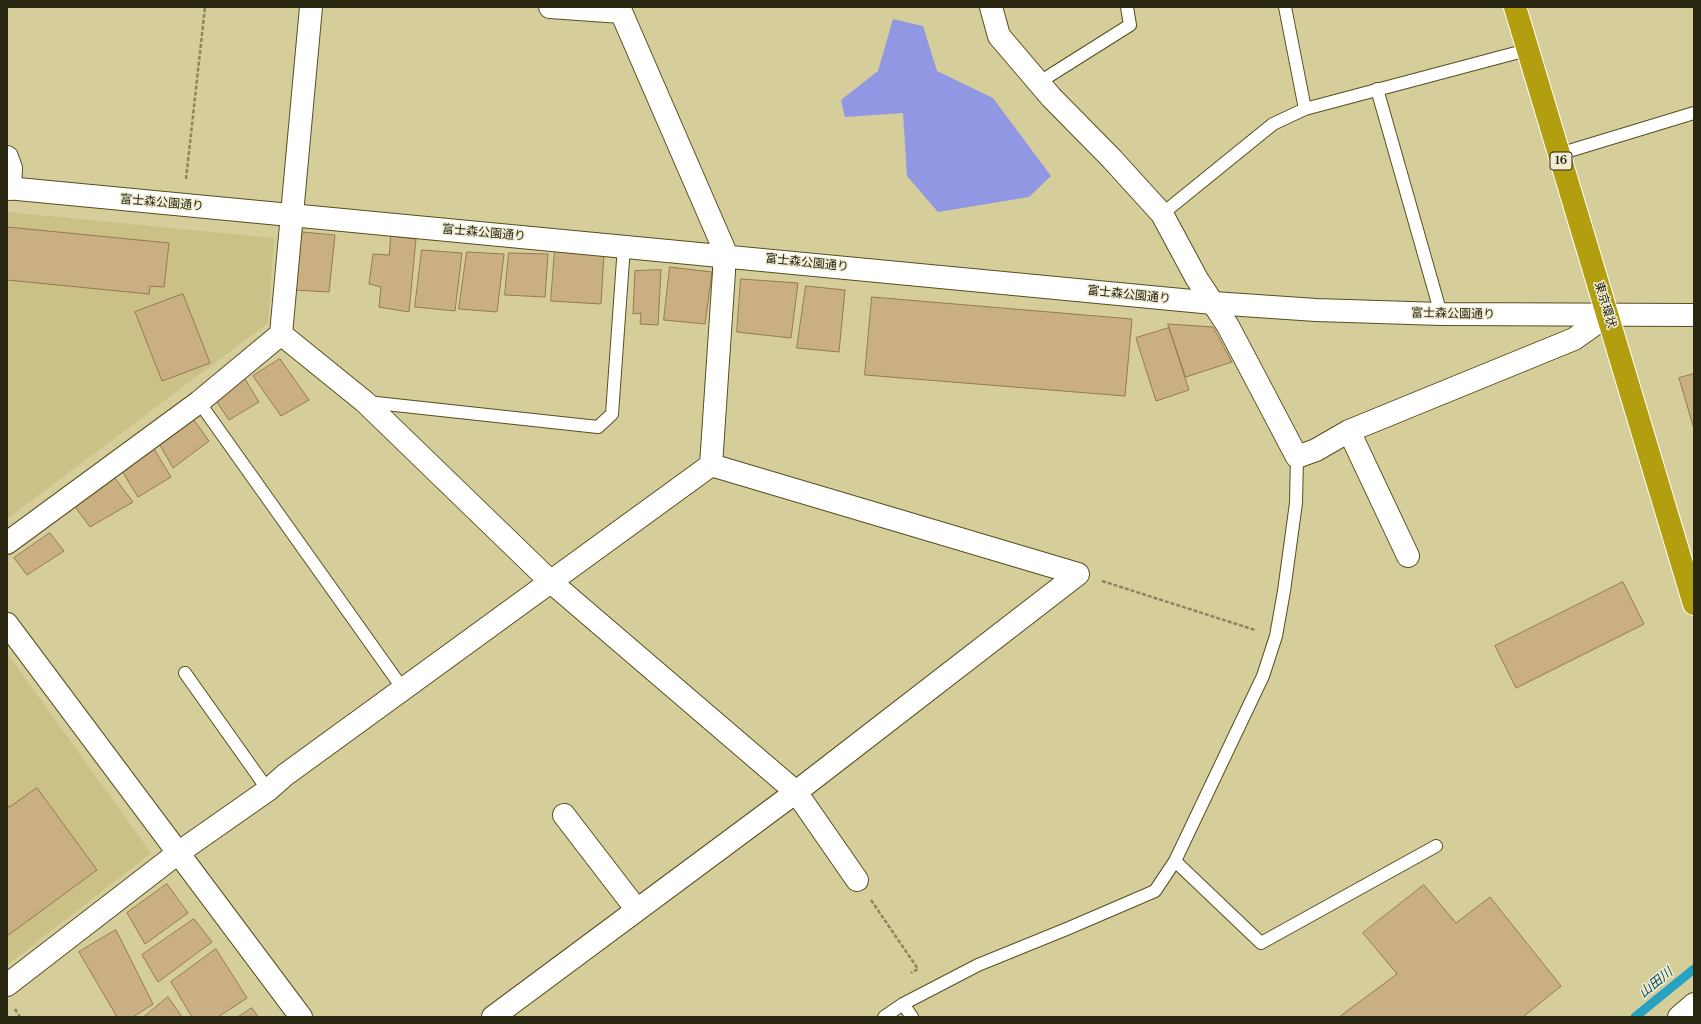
<!DOCTYPE html>
<html>
<head>
<meta charset="utf-8">
<style>
	body { margin:0 }
	#map { position:relative; width:1701px; height:1024px; overflow:hidden; background:#d5cd9a; font-family:"Libre Baskerville",serif }
	canvas { display:block }
	.frame { position:absolute; inset:0; border:8px solid #282511; pointer-events:none }
</style>
</head>
<body>
<div id="map">
<canvas width="1701" height="1024"></canvas>
<div class="frame"></div>
</div>
<script>
const ctx = document.querySelector('canvas').getContext('2d');
ctx.lineJoin = 'round';
function paint(path, color) {
  ctx.fillStyle = color;
  ctx.fill(path, 'evenodd');
}
function strokePath(path, color, width, dash) {
  ctx.strokeStyle = color;
  ctx.lineWidth = width;
  ctx.lineCap = dash ? 'butt' : 'round';
  ctx.setLineDash(dash || []);
  ctx.stroke(path);
}
function drawText(font, color, halo, rows, align = 'center') {
  ctx.font = font + ' "Libre Baskerville","Noto Sans JP",serif';
  ctx.lineWidth = 3;
  ctx.setLineDash([]);
  ctx.textBaseline = 'middle';
  ctx.strokeStyle = halo;
  ctx.fillStyle = color;
  for (const [text, x, y, turn = 0] of rows) {
    ctx.save();
    ctx.translate(x, y);
    ctx.rotate((+turn || 0) * Math.PI / 180);
    ctx.textAlign = isNaN(turn) ? turn : align;
    if (halo) ctx.strokeText(text, 0, 0);
    ctx.fillText(text, 0, 0);
    ctx.restore();
  }
}
paint(new Path2D(`
	M7,212L274,238L268,323L7,519Z
	M7,653L151,853L7,965Z`), '#cbc187');
paint(new Path2D(`
	M893,19L923,26L937,71L993,98L1051,176L1029,197L938,212L907,176L903,113L845,117L841,100L878,71Z`), '#9297e4');
strokePath(new Path2D(`
	M1635,1017L1694,969`), '#28a2c2', 9);
const building = new Path2D(`
	M7,227L169,243L164,287L150,286L149,294L7,280Z
	M302,232L335,235L329,292L294,290Z
	M391,236L416,239L409,312L379,307L381,287L369,284L373,254L389,255Z
	M422,250L462,253L455,311L415,307Z
	M555,250L604,254L601,304L551,301Z
	M467,252L504,254L497,312L459,309Z
	M509,253L548,254L545,297L505,295Z
	M670,267L712,272L705,324L664,320Z
	M661,270L658,325L640,324L641,313L633,314L635,271Z
	M741,279L798,283L791,338L737,332Z
	M806,286L845,290L839,352L797,348Z
	M183,294L210,363L162,381L135,312Z
	M872,297L1132,319L1125,396L865,375Z
	M1168,324L1213,327L1232,362L1186,377Z
	M1169,328L1189,390L1156,401L1136,338Z
	M280,359L309,400L281,416L253,376Z
	M1694,374V429L1679,378Z
	M243,376L259,402L229,420L214,398Z
	M191,416L209,441L173,468L157,440Z
	M154,449L171,477L138,497L122,471Z
	M114,477L133,502L90,527L73,504Z
	M50,533L64,551L27,575L14,558Z
	M1623,582L1644,624L1516,688L1495,646Z
	M37,788L97,870L7,936V804L9,807Z
	M167,884L188,913L145,944L127,913Z
	M1424,885L1456,923L1490,897L1561,986L1523,1017H1339L1397,974L1363,933Z
	M194,919L212,942L158,982L142,955Z
	M116,930L153,1004L133,1017H117L79,952Z
	M216,949L247,998L218,1017H192L171,982Z
	M168,997L182,1017H144Z
	M252,1008L258,1017H238Z`);
paint(building, '#caaf82');
strokePath(building, '#947a4f', 1);
const lane = new Path2D(`
	M1285,7L1305,109
	M1038,83L1130,25L1127,7
	M1377,89L1441,314
	M1559,154L1694,113
	M1162,214L1273,124L1305,109L1527,50
	M199,402L403,689
	M367,402L598,427L612,414L624,246
	M185,673L268,790
	M1175,861L1261,943L1436,846
	M903,1004L912,1017
	M884,1017L903,1004L978,965L1069,928L1155,891L1175,861L1263,676L1276,636L1284,591L1296,503L1297,457`);
const street = new Path2D(`
	M550,7L621,12
	M619,7L724,249V272L711,465
	M991,7L999,36L1051,97L1112,159L1162,214L1197,279L1228,326L1297,457L1316,450L1349,431L1574,339L1608,315
	M7,157L11,168L10,189
	M281,334L365,402L551,582L796,792L857,880
	M1349,431L1408,556
	M7,543L199,402L281,334L311,7
	M7,624L301,1017
	M564,815L637,910
	M7,985L178,853L268,790L285,775L711,465
	M493,1017L796,792L1078,574L711,465
	M1679,1017L1694,1004`);
const secondary = new Path2D(`
	M7,188L1213,303L1316,310L1441,314L1694,315`);
const highway = new Path2D(`
	M1515,7L1694,604`);
strokePath(lane, '#574f1f', 14);
strokePath(street, '#574f1f', 24);
strokePath(secondary, '#574f1f', 24);
strokePath(highway, '#fff', 24);
strokePath(new Path2D(`
	M186,179L205,7
	M1102,581L1255,630
	M871,900L918,969L911,973
	M15,1009L20,1017`), '#8b8560', 2.5, [4, 2]);
strokePath(lane, '#fff', 12);
strokePath(street, '#fff', 22);
strokePath(secondary, '#fff', 22);
strokePath(highway, '#b29e0e', 22);
for (const [x, y, w] of [
	[1561,161,22]
]) {
  const box = new Path2D();
  box.roundRect(x - w / 2, y - 9, w, 18, 3);
  ctx.fillStyle = '#f1edd4';
  ctx.fill(box);
  strokePath(box, '#282511', 1);
}
drawText('bold 11px', '#282511', null, [
	["16",1561,161]
]);
drawText('12px', '#282511', '#f1edd4', [
	["富士森公園通り",162,203,5],
	["富士森公園通り",484,233,5],
	["富士森公園通り",807,263,6],
	["富士森公園通り",1129,295,6],
	["東京環状",1605,305,73],
	["富士森公園通り",1453,314,1]
]);
drawText('italic 13px', '#074c5d', '#f1edd4', [
	["山田川",1656,983,-39]
]);
</script>
</body>
</html>
